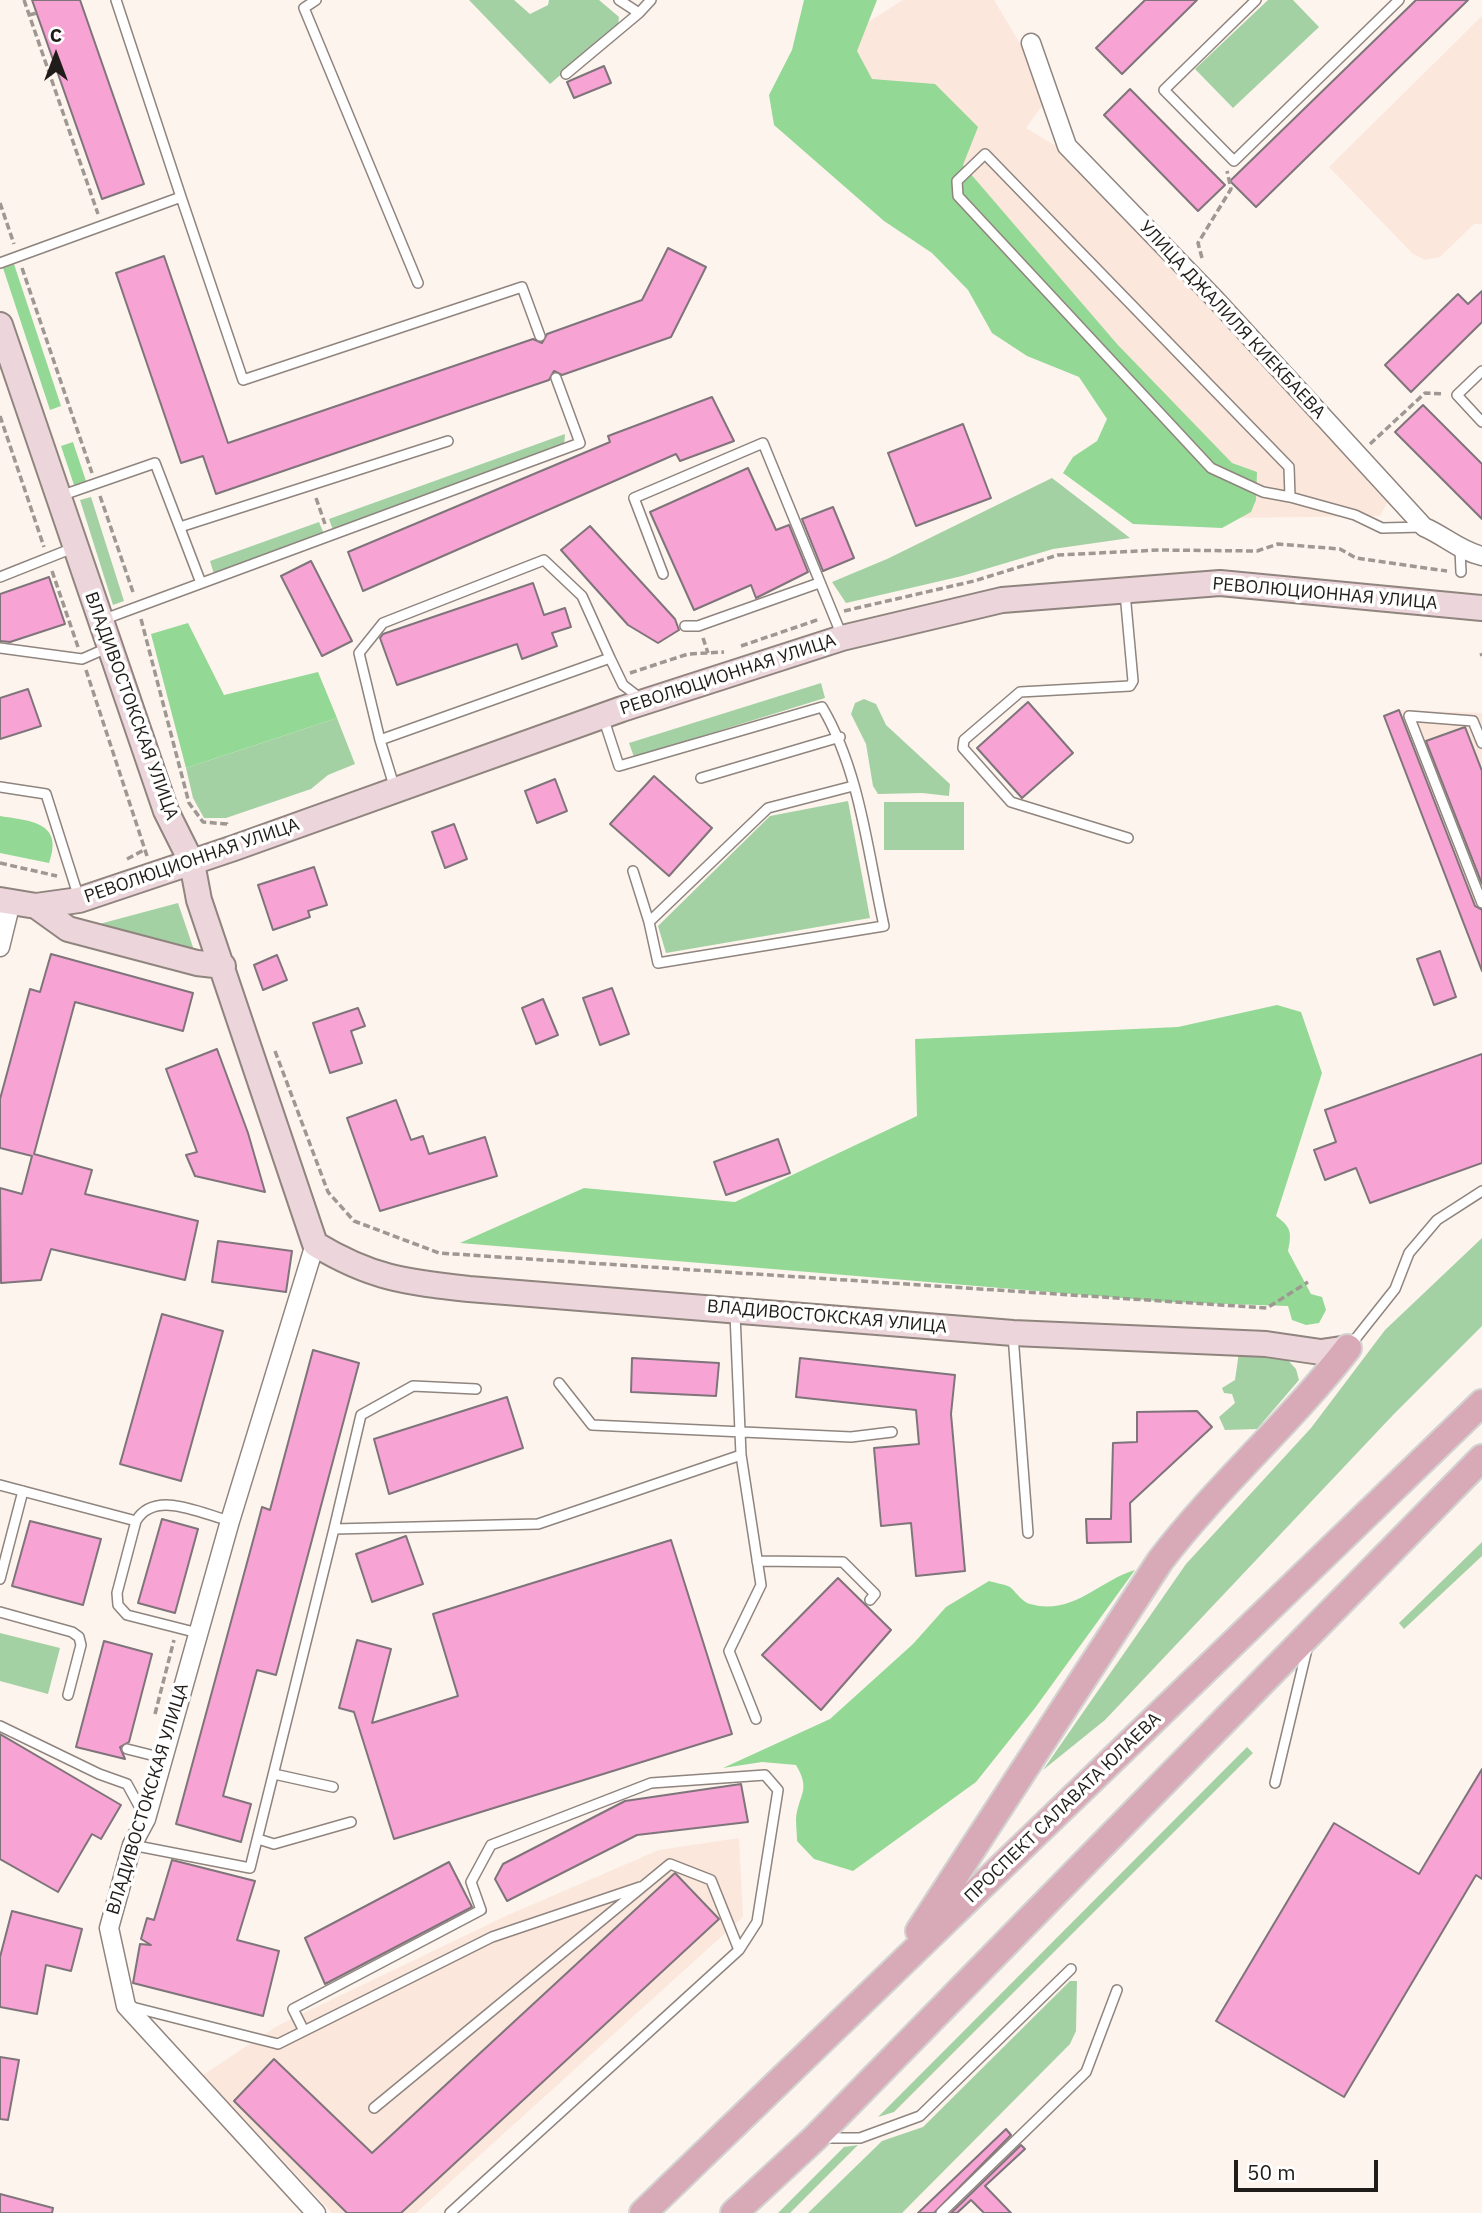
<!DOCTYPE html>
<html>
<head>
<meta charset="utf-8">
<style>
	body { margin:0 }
	#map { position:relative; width:1482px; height:2213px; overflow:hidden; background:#fdf4ee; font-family:"IBM Plex Sans",sans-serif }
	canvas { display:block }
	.north { position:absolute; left:21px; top:21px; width:70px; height:70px; -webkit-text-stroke:5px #fff; paint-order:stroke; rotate:0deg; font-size:19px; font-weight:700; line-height:28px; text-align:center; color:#201c19 }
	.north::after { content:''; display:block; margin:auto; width:24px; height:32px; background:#201c19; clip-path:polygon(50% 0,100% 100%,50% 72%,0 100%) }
	.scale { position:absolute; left:1234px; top:2160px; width:144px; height:32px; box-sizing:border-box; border:4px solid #201c19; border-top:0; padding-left:9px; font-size:21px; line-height:24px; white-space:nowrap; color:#201c19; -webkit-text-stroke:5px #fff; paint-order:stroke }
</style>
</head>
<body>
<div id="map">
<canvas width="1482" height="2213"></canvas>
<div class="north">С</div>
<div class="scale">50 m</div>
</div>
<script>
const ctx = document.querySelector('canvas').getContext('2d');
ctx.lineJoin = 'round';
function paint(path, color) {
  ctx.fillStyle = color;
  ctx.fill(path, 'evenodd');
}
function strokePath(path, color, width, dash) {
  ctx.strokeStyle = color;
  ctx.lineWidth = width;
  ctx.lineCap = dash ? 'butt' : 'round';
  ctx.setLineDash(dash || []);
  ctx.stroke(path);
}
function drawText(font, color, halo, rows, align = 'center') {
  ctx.font = font + ' "IBM Plex Sans",sans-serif';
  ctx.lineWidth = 7;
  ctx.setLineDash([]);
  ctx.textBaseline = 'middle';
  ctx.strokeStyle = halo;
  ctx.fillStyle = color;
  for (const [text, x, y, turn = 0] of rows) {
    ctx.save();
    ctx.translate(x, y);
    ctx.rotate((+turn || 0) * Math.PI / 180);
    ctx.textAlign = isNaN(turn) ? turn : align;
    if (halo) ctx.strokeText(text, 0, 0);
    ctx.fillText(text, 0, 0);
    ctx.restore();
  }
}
paint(new Path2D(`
	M903,0H994L1031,62L1047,99L1026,128L1066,152L1388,501L1380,516L1234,518L816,55Z
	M1482,16V224H1474L1440,257L1425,260L1413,254L1329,167Z
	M1399,710L1482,713V974L1384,716Z
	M739,1838L743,1917L416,2213H332L203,2075L277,2026L508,1915L659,1850Z`), '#fbe7dc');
paint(new Path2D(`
	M469,0H514L530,14L548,5L549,0H599L619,17L618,25L550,84Z
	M1268,0H1293L1319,27L1233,108L1195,69Z
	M565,434L564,447L333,530L329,519Z
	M1052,478L1130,538L1053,549L962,576L846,603L832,582L887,559Z
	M91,497L124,601L113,605L80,500Z
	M319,522L324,534L214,574L210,561Z
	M821,683L825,698L634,757L629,743Z
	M864,699L876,704L886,725L950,784L949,796L922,793L878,794L873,786L866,744L851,714L855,703Z
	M337,718L355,764L328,775L311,789L226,818H204L193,798L186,768Z
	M848,801L870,918L666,953L658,926L770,816Z
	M964,802V850H884V802Z
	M178,903L197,959L88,927Z
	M1482,1238V1326L1393,1415L1105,1720L1043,1770L1186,1564L1311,1428L1385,1330Z
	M1239,1352L1285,1357L1296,1369L1299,1380L1257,1429L1225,1430L1219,1417L1235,1403L1232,1394L1224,1393L1222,1388L1235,1380Z
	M1482,1542V1556L1404,1629L1399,1623Z
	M0,1633L60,1648L48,1694L0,1681Z
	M1247,1747L1253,1753L894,2112L878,2117Z
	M1070,1981H1077L1076,2031L1070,2044L902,2213H808L882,2141L923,2127Z
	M858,2145L790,2213H778L844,2147Z`), '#a3d1a3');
paint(new Path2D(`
	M804,0H877L857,51L872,79L935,84L978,127L963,165L1117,344L1232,463L1257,472L1256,500L1251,512L1222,528L1133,524L1063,473L1073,457L1097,441L1107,419L1079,377L1027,356L992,333L968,290L932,253L884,221L774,125L769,95L792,50Z
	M14,264L61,406L50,410L3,268Z
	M73,442L86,481L74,485L61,446Z
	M188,623L224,695L318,672L337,718L186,768L151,634Z
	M0,816C31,821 64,822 49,863L0,853Z
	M1277,1005L1301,1012L1322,1073L1276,1216C1291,1227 1292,1232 1288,1251L1311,1294L1322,1297L1326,1310L1319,1323L1306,1325L1292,1320L1288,1306L1169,1302L460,1243L584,1188L735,1202L917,1116L915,1039L1178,1027Z
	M1135,1570L1035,1708L976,1782L853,1871L814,1859L797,1841C797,1834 796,1826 796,1818C799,1794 811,1790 796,1765L762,1762L723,1768L830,1719L913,1644L946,1607L989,1581C995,1583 1004,1584 1010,1587C1017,1593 1022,1602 1030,1604C1073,1616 1098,1581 1135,1570Z`), '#93d895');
const building = new Path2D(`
	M32,0H80L144,184L102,199Z
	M1145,0H1197L1122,74L1096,48Z
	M1416,0H1468L1256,207L1230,181Z
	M604,66L611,83L574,98L567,82Z
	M1130,89L1225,185L1198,211L1104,115Z
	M668,248L706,267L671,337L562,375L554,371L549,380L216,494L203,456L181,463L116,273L164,256L228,443L533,339L542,343L547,334L642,300Z
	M1482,291V322L1411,392L1385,365L1458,294L1468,304Z
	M712,397L734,441L680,461L676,454L363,591L348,552L610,442L608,436Z
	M1423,405L1482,464V519L1395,432Z
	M963,424L991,498L916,526L888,453Z
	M748,468L776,530L789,525L808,572L756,598L751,585L694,610L650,512Z
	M833,507L854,558L823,571L802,519Z
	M590,526L675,619L679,630L658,643L628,625L561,550Z
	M311,561L352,641L322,656L281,576Z
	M49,577L65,624L10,642L0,641V594Z
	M533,583L544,615L565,608L571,627L552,633L557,646L522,659L517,644L397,685L380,638L383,634Z
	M28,689L41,726L0,739V698Z
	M1028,702L1073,753L1022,798L977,748Z
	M1399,710L1475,906L1482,910V971L1384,716Z
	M1465,727L1482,771V884L1426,741Z
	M654,776L712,828L669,876L610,824Z
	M555,779L567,811L537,823L525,791Z
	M454,824L467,859L445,868L432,832Z
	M314,867L327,905L308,911L310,917L273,930L258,885Z
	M1440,951L1456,997L1434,1005L1417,959Z
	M51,954L193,993L183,1031L75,1002L34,1154L92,1170L85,1194L198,1221L185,1280L51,1249L41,1280L1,1283L0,1188L22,1194L32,1156L0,1148V1099L30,989L40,992Z
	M277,955L287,980L263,990L254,965Z
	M612,988L629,1034L600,1045L583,998Z
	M543,999L558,1035L536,1044L522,1008Z
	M358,1008L365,1026L351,1031L362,1063L330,1073L313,1023Z
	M217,1049L248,1133L265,1192L195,1176L186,1155L197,1152L166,1069Z
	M1482,1054V1163L1370,1203L1356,1168L1325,1180L1314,1150L1336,1142L1325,1110Z
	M396,1100L411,1140L423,1136L429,1154L485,1137L497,1176L380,1211L347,1118Z
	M778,1139L790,1173L726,1195L714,1162Z
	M218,1241L292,1251L286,1292L212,1282Z
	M162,1314L223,1331L181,1481L120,1464Z
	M313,1350L359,1363L276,1675L257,1670L223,1796L251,1804L241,1842L176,1824L257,1526L262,1507L270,1510Z
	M632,1358L719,1363L716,1396L631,1392Z
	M800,1358L955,1375L951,1414L965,1571L916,1576L911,1523L881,1526L874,1448L919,1444L916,1410L796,1397Z
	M507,1397L523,1448L389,1494L374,1439Z
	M1197,1411L1212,1427L1130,1503L1131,1542L1087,1543L1086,1519H1111L1113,1443L1137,1442V1412Z
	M162,1519L198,1529L175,1613L138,1603Z
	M30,1521L101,1539L83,1605L12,1586Z
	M406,1536L423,1584L372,1602L356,1554Z
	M671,1540L732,1734L394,1839L354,1712L339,1708L357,1640L391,1649L372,1723L458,1696L433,1614Z
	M838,1578L891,1630L821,1710L762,1655Z
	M104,1641L152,1654L129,1742L120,1747L125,1759L76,1747Z
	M0,1734L121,1805L101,1839L92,1834L58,1892L0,1859Z
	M1482,1769V1879L1476,1875L1344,2097L1216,2021L1334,1823L1419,1874Z
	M741,1784L748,1822L637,1835L507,1901L495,1879L503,1864L625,1801Z
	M172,1860L255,1881L237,1940L279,1951L263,2016L133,1983L140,1944L151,1945L141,1939L147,1918L154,1920Z
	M449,1862L472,1907L325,1984L305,1938Z
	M675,1873L719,1919L401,2213H347L234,2101L274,2059L372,2153Z
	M12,1911L82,1929L71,1971L46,1965L37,2014L0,2007V1957Z
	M0,2057L19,2060L8,2120L0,2119Z
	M1006,2129L1011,2135L934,2213H918Z
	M1021,2145L1025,2149L985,2186L1011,2213H984L971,2200L957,2213H951Z
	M0,2194L53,2208L52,2213H0Z`);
paint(building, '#f7a3d4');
strokePath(building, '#7f747a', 2);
const lane = new Path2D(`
	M316,0L304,8L418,283
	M619,0L639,13L651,0
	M1256,0L1164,90L1234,161L1399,0
	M566,74L639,13
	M181,197L243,380L522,287L540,336
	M0,263L181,197L116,0
	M1482,371L1457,395L1482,422
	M60,496L155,463L201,583
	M1290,497L1263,492L1211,468L958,196L957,181L985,154L1289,467L1290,497L1355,515L1382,528L1423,527
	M180,527L448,441
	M1460,549L1461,572
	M663,574L634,498L763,443L842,636
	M0,577L73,548
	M1125,593L1133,681L1130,686L1020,692L964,740L963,748L1011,802L1128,838
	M102,620L580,443L556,378
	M685,626H698L819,583
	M0,648L82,659L107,648
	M603,717L619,766L822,707C860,771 868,854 884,926L658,963L649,922L768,808L853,786
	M380,740L359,653L383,623L544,560L582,596L610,658
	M1482,743L1473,721L1409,716L1482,903
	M701,778L840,737
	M0,787L46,794L79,898
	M395,789L380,740L610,658L623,685L640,698
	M633,871L649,922
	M735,1314L741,1455L761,1585L729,1651L756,1719
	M1013,1335L1028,1533
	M1349,1347L1395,1289L1409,1253L1437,1220L1482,1191
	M559,1383L592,1425L851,1437L892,1432
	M0,1485L136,1521L117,1593L118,1605L127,1615L198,1633
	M136,1521C155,1489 202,1514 230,1521
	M334,1529L361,1415L413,1386L476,1389
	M757,1561L843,1562L875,1594L870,1600
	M0,1579L23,1491
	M0,1612L72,1632L79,1637L81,1645L68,1695
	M0,1726L99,1774L127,1784L145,1817
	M127,1749L163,1758
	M274,1774L333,1787
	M1275,1783L1307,1649
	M258,1839L274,1844L351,1822
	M132,1845L250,1868L334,1529L538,1524L741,1455
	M132,2007L278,2044L492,1937L640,1887
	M304,2031L293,2009L481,1910L471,1882L491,1845L651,1783L765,1775L778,1790L757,1922L739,1950
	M374,2108L670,1864L711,1880L739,1950L450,2213
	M824,2138H860L920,2116L1071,1969
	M941,2213L1086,2072L1117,1990`);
const street = new Path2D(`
	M1031,43L1067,146L1216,300L1424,527C1445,536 1460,551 1482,556
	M0,947L11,902
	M315,1244L230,1521L146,1819L132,1845L109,1928L126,2006L316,2213`);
const secondary = new Path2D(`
	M0,325L166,811L192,863L199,900L315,1244C371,1278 405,1282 469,1289L1013,1333L1266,1344L1321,1352L1348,1348
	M0,900L36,906L79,900L234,848L622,709L842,638L1002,600L1220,583L1482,608
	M36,906L68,929L197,963L223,966`);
const primary = new Path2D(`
	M919,1931L1160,1561C1218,1485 1290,1423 1348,1348
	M643,2213L1482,1403
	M734,2213L815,2138L1482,1458`);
strokePath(lane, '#8f847e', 12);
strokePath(street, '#8f847e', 21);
strokePath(secondary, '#8f847e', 28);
strokePath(primary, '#d2d2d1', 30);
strokePath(new Path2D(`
	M24,0L98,214
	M29,15L37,13
	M0,203L14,244
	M1202,258L1198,243L1231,189L1227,171
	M22,268L92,473
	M0,416L44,547
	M1370,444L1425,393L1444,394
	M100,496L134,595
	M316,498L325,524
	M52,571L78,647
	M844,611L974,581L1058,555L1159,550L1257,551L1278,544L1340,549L1356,558L1447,571
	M141,619L189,803L203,822L227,824L228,827
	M703,638L708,653
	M741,646L820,619
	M1481,653L1482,656
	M86,670L147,856
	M630,673L688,654L724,652
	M127,859L144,850
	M0,863L57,876
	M275,1051L328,1192L354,1221L439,1253L1267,1308L1308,1282
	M155,1714L174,1640`), '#9e9792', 3.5, [7, 3.5]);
strokePath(lane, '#fff', 9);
strokePath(street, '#fff', 18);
strokePath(secondary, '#ecd5db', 24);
strokePath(primary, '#d8aab8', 26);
drawText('18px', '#201c19', '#fff', [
	["УЛИЦА ДЖАЛИЛЯ КИЕКБАЕВА",1232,320,47],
	["РЕВОЛЮЦИОННАЯ УЛИЦА",1325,594,5],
	["РЕВОЛЮЦИОННАЯ УЛИЦА",728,675,-18],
	["ВЛАДИВОСТОКСКАЯ УЛИЦА",131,706,70],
	["РЕВОЛЮЦИОННАЯ УЛИЦА",192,861,-19],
	["ВЛАДИВОСТОКСКАЯ УЛИЦА",827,1317,5],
	["ВЛАДИВОСТОКСКАЯ УЛИЦА",148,1799,-73],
	["ПРОСПЕКТ САЛАВАТА ЮЛАЕВА",1063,1808,-44]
]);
</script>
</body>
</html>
